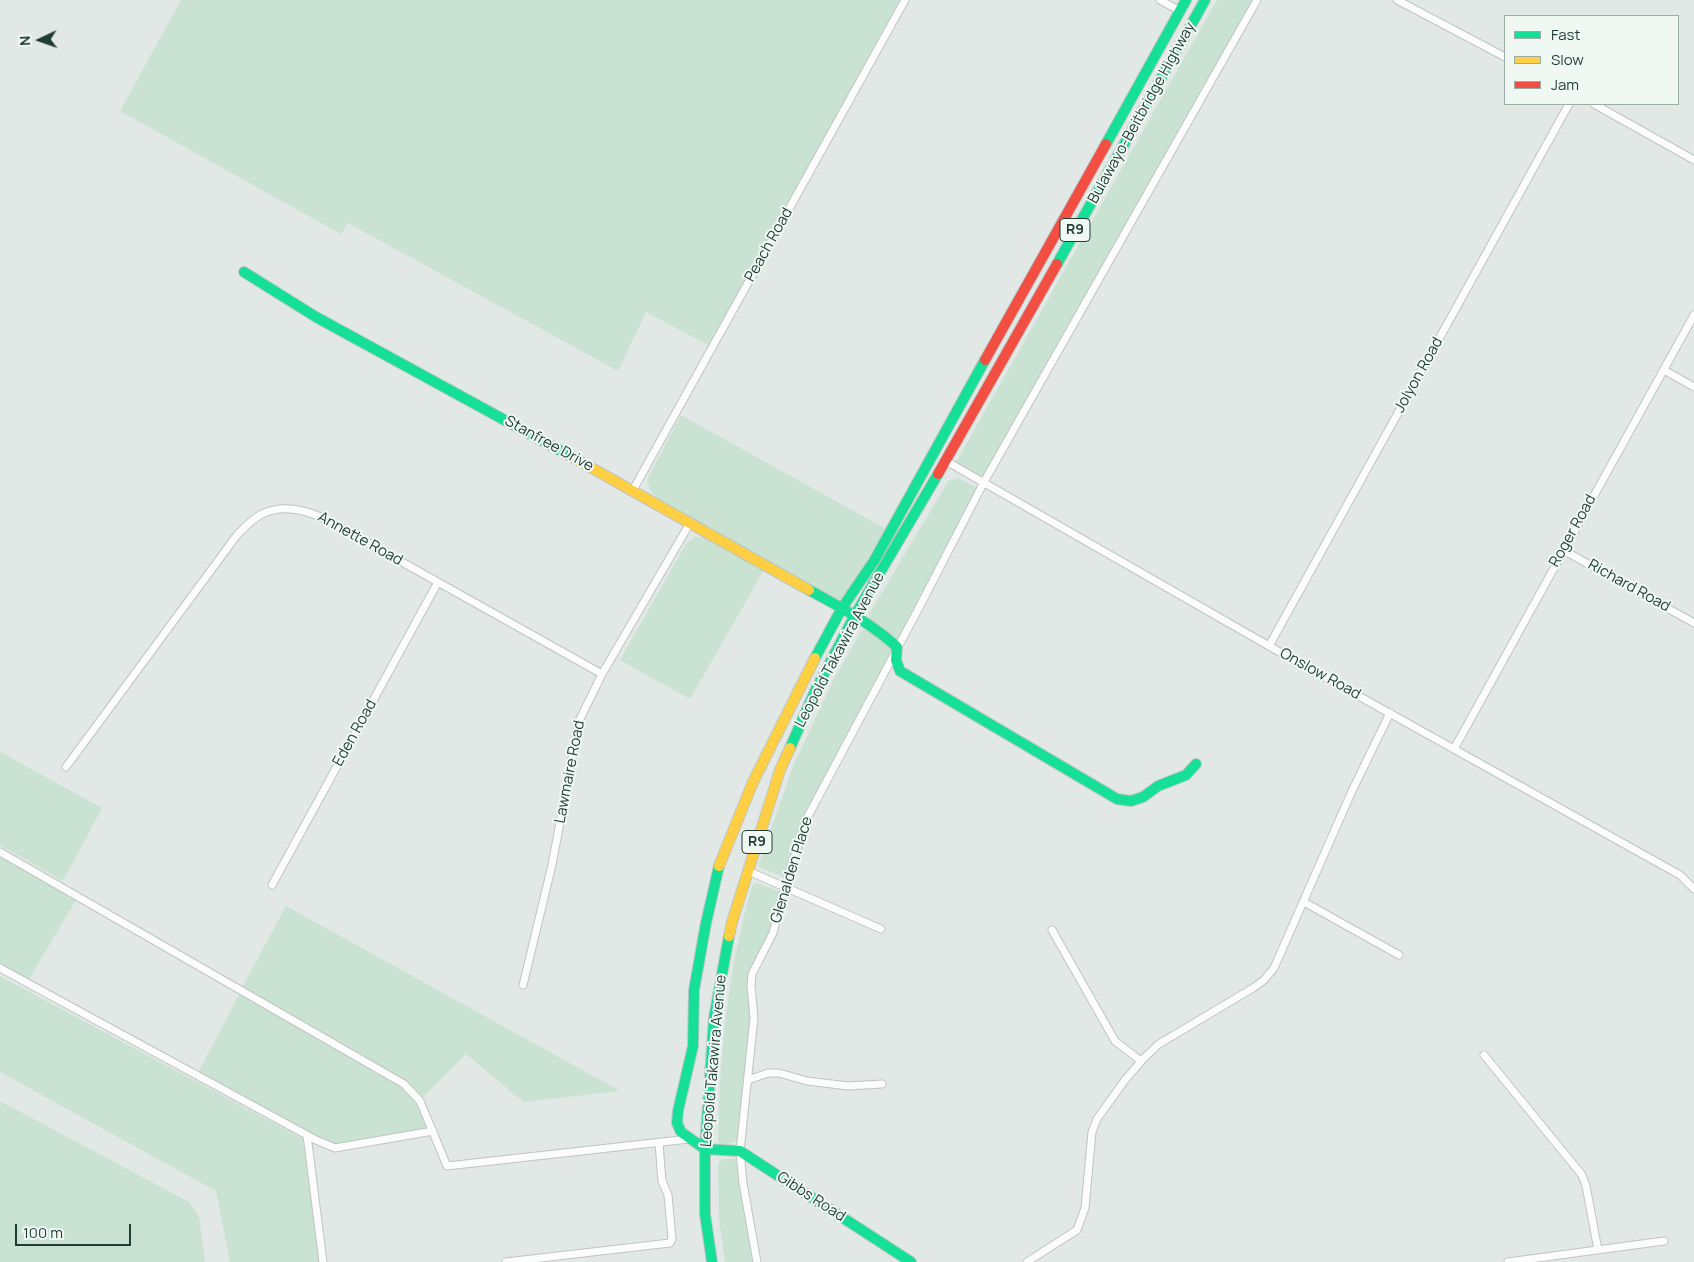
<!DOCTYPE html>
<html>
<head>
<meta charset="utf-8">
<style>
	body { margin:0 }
	#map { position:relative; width:1694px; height:1262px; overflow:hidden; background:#e2e8e5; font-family:Manrope,sans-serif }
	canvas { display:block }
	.legend { position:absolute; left:1504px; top:15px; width:175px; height:90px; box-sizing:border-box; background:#f0f8f4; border:1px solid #9cada8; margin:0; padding:6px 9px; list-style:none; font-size:15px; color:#1f3c35 }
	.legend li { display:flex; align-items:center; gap:10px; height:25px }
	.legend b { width:25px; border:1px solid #9cada8 }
	.north { position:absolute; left:15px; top:15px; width:50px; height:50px; -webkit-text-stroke:4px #f0f8f4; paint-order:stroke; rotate:267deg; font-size:14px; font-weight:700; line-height:20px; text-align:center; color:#1f3c35 }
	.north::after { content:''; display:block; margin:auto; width:18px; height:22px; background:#1f3c35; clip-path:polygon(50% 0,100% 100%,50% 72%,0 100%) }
	.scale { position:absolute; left:15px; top:1224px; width:116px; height:22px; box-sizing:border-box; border:2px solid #1f3c35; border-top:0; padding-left:6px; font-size:15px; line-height:18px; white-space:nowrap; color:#1f3c35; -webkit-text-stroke:4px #f0f8f4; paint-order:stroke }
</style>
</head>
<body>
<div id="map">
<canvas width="1694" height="1262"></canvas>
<ul class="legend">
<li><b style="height:6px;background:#16e098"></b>Fast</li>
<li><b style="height:6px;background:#ffcf43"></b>Slow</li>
<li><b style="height:6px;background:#f24e42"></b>Jam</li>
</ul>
<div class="north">N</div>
<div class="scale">100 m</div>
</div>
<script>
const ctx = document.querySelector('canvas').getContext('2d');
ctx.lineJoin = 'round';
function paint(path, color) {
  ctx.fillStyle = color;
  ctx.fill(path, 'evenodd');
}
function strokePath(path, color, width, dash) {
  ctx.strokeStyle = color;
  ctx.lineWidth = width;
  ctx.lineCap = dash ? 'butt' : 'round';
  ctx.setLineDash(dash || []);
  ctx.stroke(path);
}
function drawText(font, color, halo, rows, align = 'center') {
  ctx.font = font + ' Manrope,sans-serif';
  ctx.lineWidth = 4;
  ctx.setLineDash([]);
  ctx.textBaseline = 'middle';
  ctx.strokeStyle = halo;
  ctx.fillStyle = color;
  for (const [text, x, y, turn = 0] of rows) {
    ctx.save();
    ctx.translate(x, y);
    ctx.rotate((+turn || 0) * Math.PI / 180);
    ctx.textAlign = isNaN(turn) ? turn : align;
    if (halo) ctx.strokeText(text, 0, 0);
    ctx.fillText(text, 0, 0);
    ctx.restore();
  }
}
paint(new Path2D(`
	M181,0H900L710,346L646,312L618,371L348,223L341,234L120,111Z
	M1217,0H1255L983,480L955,464Z
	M681,415L886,529L844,598L836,600L658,500L650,490L647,480Z
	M958,478L977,488L970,505L897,641L870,621L869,614L949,480Z
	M694,537H705L764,570L690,699L620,660L686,544Z
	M862,630C876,630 886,639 893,651L805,815L785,877L760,868L759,864L793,766L834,679Z
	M0,752L102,808L63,881L0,845Z
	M0,856L76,900L29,979L0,964Z
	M757,883L781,892L770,934L750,973L751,1019L746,1079L737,1141L724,1145L718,1142C719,1056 728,970 752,886Z
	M286,906L620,1091L524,1102L466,1054L422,1098L405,1081L242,988Z
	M0,976L303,1139L320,1262H230L216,1191L0,1072Z
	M240,993L402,1086L418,1103L428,1129L335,1144L317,1137L199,1071Z
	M0,1101L189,1202L199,1217L205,1262H0Z
	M725,1159H736L739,1162L755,1262H725L719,1219L718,1166L720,1161Z`), '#cae2d2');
const street = new Path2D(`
	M1160,0L1180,11
	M1397,0L1505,57
	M1594,104L1694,160
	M1664,370L1694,387
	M946,461L1269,646L1680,875L1694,889
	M633,490L905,0
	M1563,550L1694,623
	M1269,646L1569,104
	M1454,749L1694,315
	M66,767L237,535C244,528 252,519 262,514C283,504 307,510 327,520L602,674
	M0,852L404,1084L420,1101L447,1166L689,1139
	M748,871L881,929
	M272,885L438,582
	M1304,902L1399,955
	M1052,930L1115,1041L1141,1061
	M0,968L316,1140L335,1148L433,1131
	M523,985L552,865L579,721L602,674L690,523
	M1484,1055L1582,1175L1586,1186L1598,1250
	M748,1080L768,1073H779L807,1081L848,1086L882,1084
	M307,1135L323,1262
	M506,1262L670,1243L672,1239L668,1195L662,1181L659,1143
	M757,1262L743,1183L740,1151L754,1018L751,986L752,974L773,933L785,886L807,818L921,604L984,482L1257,0
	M1027,1262L1077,1230L1085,1208L1092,1132L1097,1119L1125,1080L1144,1058L1159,1044L1253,988L1264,980L1274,968L1352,791L1390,713
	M1508,1262L1664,1241`);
const fast = new Path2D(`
	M1106,144L1186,0
	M1057,264L1205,0
	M244,272L316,317L574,458
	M809,590C840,607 871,623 897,647L896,660L900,671L1117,799L1131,801L1143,797L1158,786L1186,775L1196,764
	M815,658L842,608L874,561L985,360
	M790,748L816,689L855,615L938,474
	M719,866L706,923L694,990L693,1046L678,1111L677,1123L681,1132L705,1149L740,1151L911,1262
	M712,1262L705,1214V1149L714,1018L729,936`);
const slow = new Path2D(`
	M574,458L809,590
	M719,866L753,782L815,658
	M729,936L732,922L780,770L790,748`);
const jam = new Path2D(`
	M985,360L1106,144
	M938,474L1057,264`);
strokePath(street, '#bfc5c2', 9);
strokePath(fast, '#bdc6c3', 12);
strokePath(slow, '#bdc6c3', 12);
strokePath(jam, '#bdc6c3', 12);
strokePath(street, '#fbfcfb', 7);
strokePath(fast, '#16e098', 10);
strokePath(slow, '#ffcf43', 10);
strokePath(jam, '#f24e42', 10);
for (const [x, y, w] of [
	[1075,230,30],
	[757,842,30]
]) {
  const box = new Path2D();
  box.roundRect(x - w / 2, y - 11.5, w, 23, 4);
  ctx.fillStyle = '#f0f8f4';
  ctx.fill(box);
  strokePath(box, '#1f3c35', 1);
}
drawText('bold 14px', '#1f3c35', null, [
	["R9",1075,230],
	["R9",757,842]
]);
drawText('15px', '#1f3c35', '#f0f8f4', [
	["Bulawayo-Beitbridge Highway",1142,113,-61],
	["Peach Road",769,245,-61],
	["Jolyon Road",1419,375,-61],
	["Stanfree Drive",549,444,29],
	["Roger Road",1573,531,-61],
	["Annette Road",360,539,29],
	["Richard Road",1629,586,29],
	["Leopold Takawira Avenue",840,650,-62],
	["Onslow Road",1320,674,29],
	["Eden Road",355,733,-61],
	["Lawmaire Road",570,772,-79],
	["Glenalden Place",792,870,-73],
	["Leopold Takawira Avenue",714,1061,-85],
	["Gibbs Road",811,1197,33]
]);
</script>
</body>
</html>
